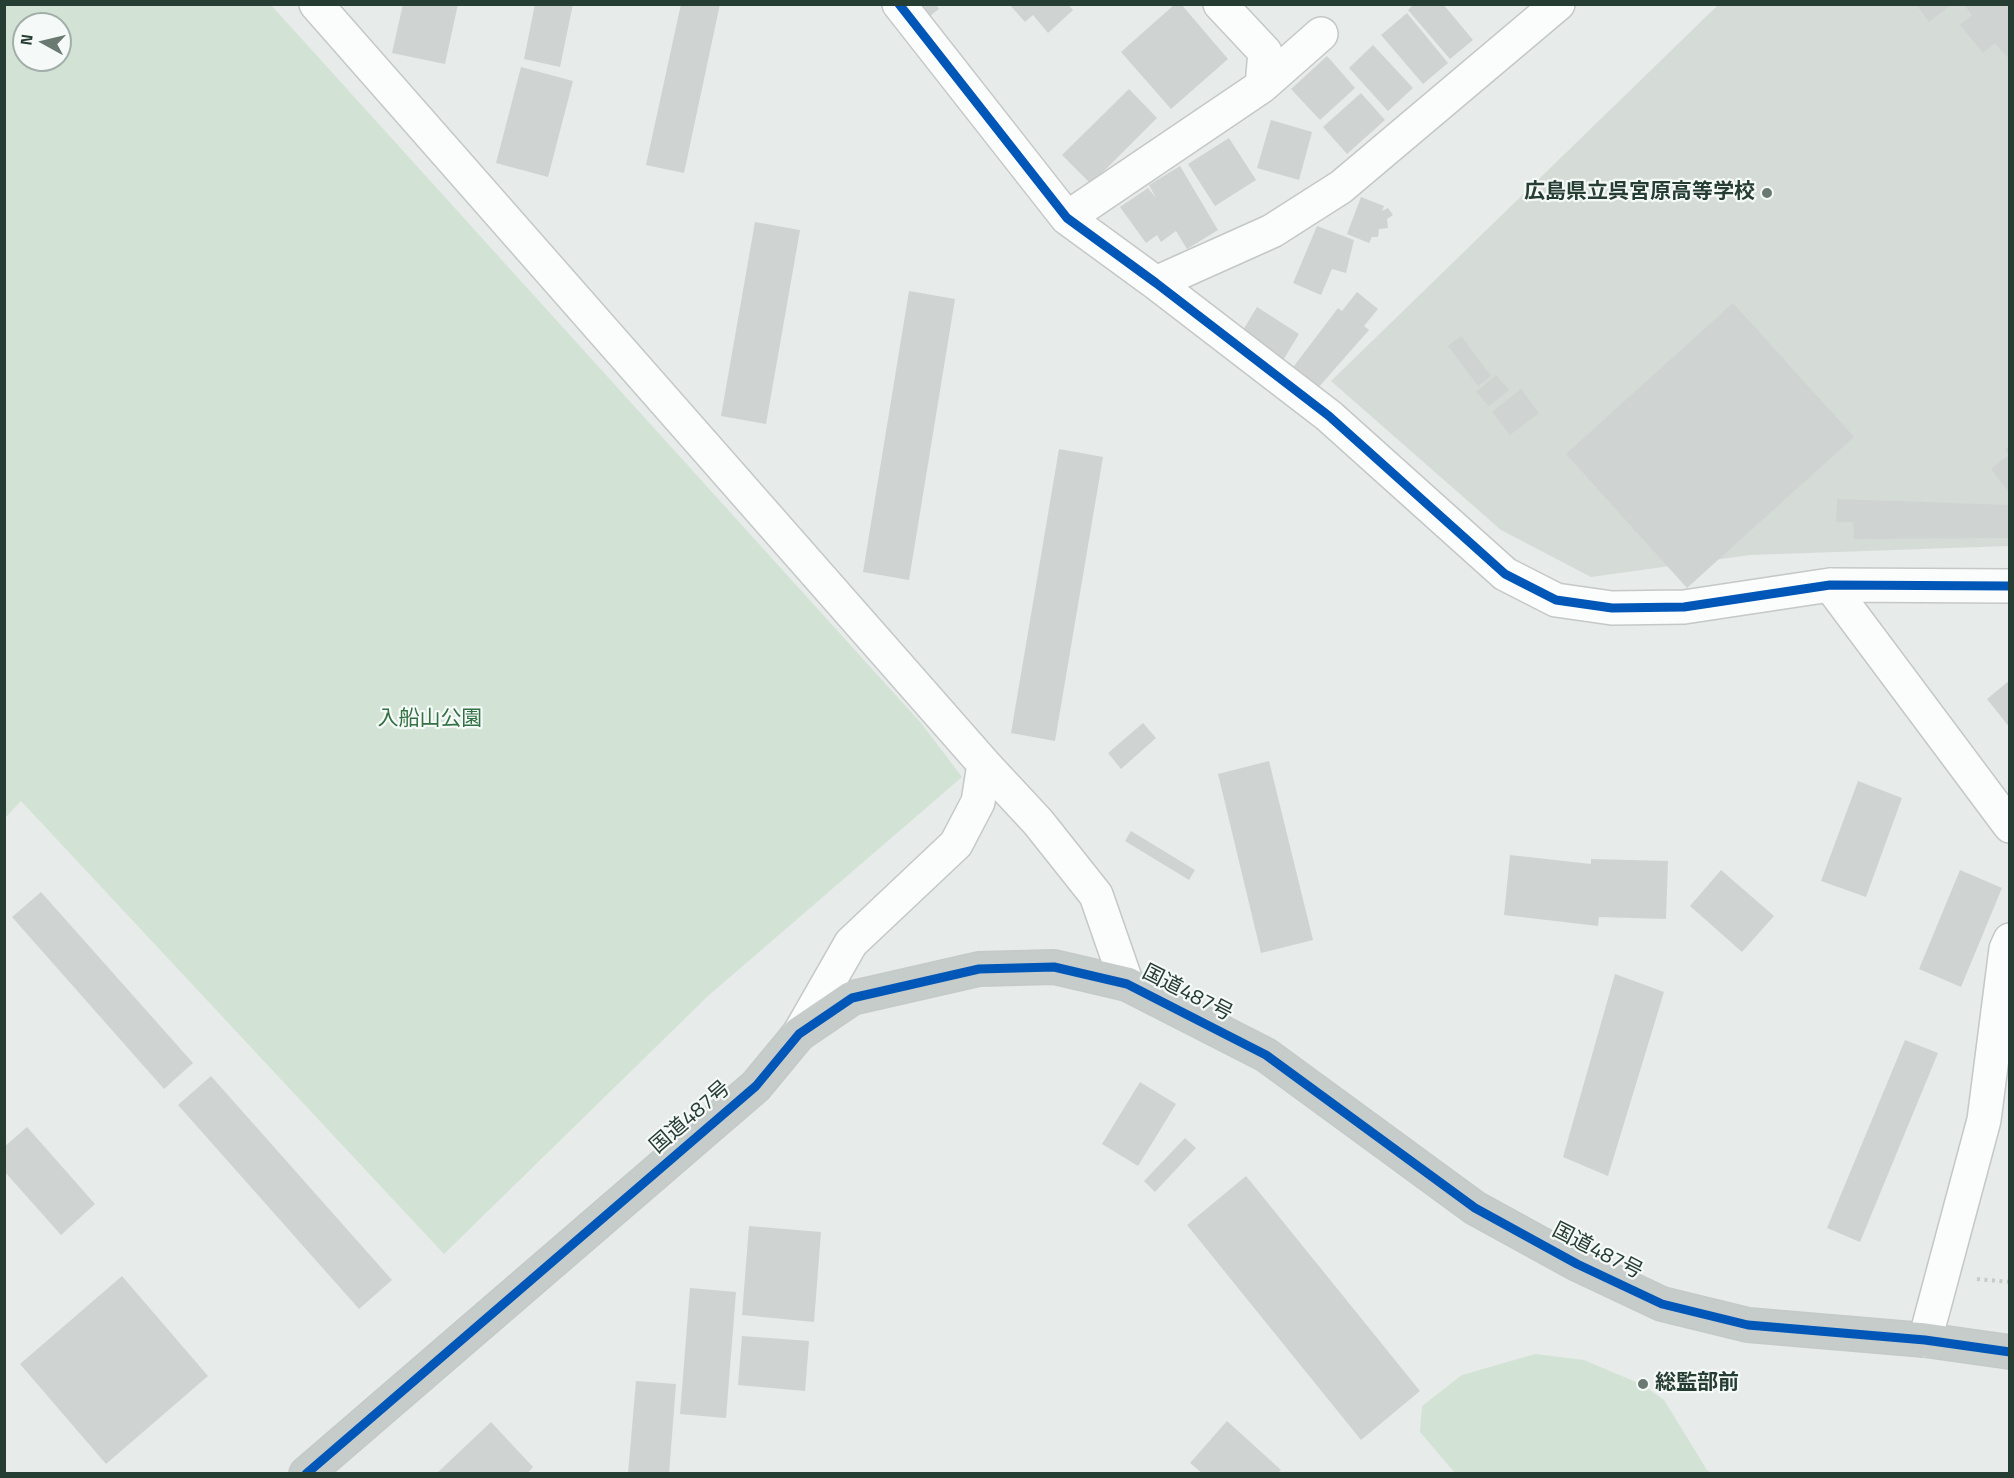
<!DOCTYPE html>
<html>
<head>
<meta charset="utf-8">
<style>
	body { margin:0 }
	#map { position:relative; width:2014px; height:1478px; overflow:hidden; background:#e7ebe9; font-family:"Titillium Web",sans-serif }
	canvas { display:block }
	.frame { position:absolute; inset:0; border:6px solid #263d34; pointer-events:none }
	.north { position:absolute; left:12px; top:12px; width:60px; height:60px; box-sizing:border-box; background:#f5f9f7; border:2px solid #a2aea9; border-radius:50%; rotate:278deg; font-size:16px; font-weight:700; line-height:24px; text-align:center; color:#263d34 }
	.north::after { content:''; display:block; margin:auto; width:21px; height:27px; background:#6a7a73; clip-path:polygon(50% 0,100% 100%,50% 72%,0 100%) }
</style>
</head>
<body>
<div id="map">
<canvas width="2014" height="1478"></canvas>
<div class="frame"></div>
<div class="north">N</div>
</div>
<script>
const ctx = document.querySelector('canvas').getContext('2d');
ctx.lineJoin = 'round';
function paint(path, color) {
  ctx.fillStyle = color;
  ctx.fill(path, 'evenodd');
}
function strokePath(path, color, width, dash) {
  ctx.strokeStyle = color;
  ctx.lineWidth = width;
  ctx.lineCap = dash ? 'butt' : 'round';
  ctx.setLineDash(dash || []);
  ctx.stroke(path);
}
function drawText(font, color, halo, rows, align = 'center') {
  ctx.font = font + ' "Titillium Web","Noto Sans JP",sans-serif';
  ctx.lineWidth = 4.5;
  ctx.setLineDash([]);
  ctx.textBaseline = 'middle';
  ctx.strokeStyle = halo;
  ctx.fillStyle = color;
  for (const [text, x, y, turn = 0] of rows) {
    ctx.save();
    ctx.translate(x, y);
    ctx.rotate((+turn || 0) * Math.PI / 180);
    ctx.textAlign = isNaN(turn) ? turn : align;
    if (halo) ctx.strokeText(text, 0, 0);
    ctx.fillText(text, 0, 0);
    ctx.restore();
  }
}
paint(new Path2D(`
	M1718,5H2009V546L1750,555L1591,577L1501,530L1331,381Z`), '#d5dcd8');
paint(new Path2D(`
	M5,4L271,5L921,723L962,777L708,996L444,1254L21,801L5,818ZM24,24H60V60H24Z
	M1535,1354L1584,1360L1643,1385L1664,1400L1707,1470L1712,1473H1455L1420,1432L1422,1406L1462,1375Z`), '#d2e3d5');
paint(new Path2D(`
	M403,4H458L445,64L392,53Z
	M535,4H573L560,67L524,59Z
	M681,4H720L684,173L646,165Z
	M922,4H936L939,9L930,16Z
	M1009,4H1068L1073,10L1048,33L1033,15L1025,22Z
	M1175,4H1181L1228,59L1171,109L1121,52Z
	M1414,4H1443L1473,40L1450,59L1408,10Z
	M1916,4H1952L1929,22Z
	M1963,4H2010V60L1995,43L1983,53L1960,25L1972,15Z
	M1407,13L1448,63L1423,84L1381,35Z
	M1373,45L1413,88L1388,111L1349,68Z
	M1327,56L1355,88L1320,120L1291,89Z
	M521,67L573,81L548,177L496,163Z
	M1129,89L1157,118L1091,184L1062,155Z
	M1361,93L1385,120L1347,154L1323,127Z
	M1271,120L1312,132L1299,180L1257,168Z
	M1229,138L1256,180L1215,206L1188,164Z
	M1180,166L1218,230L1187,249L1176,231L1161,242L1157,235L1146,243L1120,207L1148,188L1156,198L1149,185Z
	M1361,197L1384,206L1382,211L1388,208L1393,215L1387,219L1388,228L1379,229L1378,237H1372L1369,243L1347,234Z
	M755,222L800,230L766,424L721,416Z
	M1317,226L1354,240L1346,273L1332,269L1321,295L1293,283Z
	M909,291L955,299L909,580L863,572Z
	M1357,292L1378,309L1364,326L1369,330L1317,389L1291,370L1338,308L1342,311Z
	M1733,303L1854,437L1687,588L1566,454Z
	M1257,307L1299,334L1282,362L1240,335Z
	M1461,336L1491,376L1478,386L1448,346Z
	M1496,375L1509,390L1489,406L1476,392Z
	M1521,389L1539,413L1510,435L1492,412Z
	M2010,446V493L1991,469L2009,455L2005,449Z
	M1059,449L1103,457L1055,741L1011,733Z
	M1837,499L2010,505V538L1854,539L1853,522H1836Z
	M2010,680V728L1987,699Z
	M1143,723L1156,738L1121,769L1108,753Z
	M1269,761L1313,940L1261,953L1218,774Z
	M1858,781L1902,798L1866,897L1821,881Z
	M1131,831L1195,870L1189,880L1125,841Z
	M1510,855L1591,864V859L1668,861L1666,919L1599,917L1598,926L1504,915Z
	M1721,870L1774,916L1742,952L1690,906Z
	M1960,870L2002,888L1961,987L1919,969Z
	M41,892L193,1063L164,1089L12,917Z
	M1615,974L1664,992L1608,1176L1563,1157Z
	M1905,1040L1938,1053L1860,1242L1827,1228Z
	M211,1076L392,1280L359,1309L178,1105Z
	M1140,1082L1176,1104L1138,1166L1102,1144Z
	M27,1127L95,1204L61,1235L4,1171V1147Z
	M1185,1138L1196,1148L1155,1192L1144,1181Z
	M1246,1176L1420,1391L1361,1440L1187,1225Z
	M749,1226L821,1232L814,1322L742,1315Z
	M122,1276L208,1376L106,1464L20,1364Z
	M690,1288L736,1292L726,1418L680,1414Z
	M742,1336L809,1341L805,1391L738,1385Z
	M636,1381L676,1384L669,1474H628Z
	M1227,1421L1281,1470L1277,1474H1203L1190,1463Z
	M491,1422L533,1467L527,1474H436Z`), '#cfd4d2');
const minor = new Path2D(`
	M899,4L1067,218L1156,283L1329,416L1505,574L1556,600L1612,608L1684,607L1830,585L2010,586
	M1262,86L1321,34
	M1067,218L1262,86L1265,52L1220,4
	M1156,283L1272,231L1341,187L1558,4
	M1830,585L2010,826
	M1925,1340L1984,1120L2006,949L2010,940`);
const tertiary = new Path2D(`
	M316,4L984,764L1038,822L1096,895L1127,984
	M799,1034L851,943L956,844L978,802L984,764`);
const trunk = new Path2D(`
	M306,1474L756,1086L799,1034L852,998L979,969L1054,967L1127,984L1266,1055L1475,1208L1577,1264L1662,1304L1748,1325L1925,1340L2010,1352`);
strokePath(minor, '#c4c8c6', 36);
strokePath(tertiary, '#c4c8c6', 36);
strokePath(trunk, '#c3cac7', 36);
strokePath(new Path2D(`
	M1977,1279L2010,1282`), '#c6cdc9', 4, [3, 4.5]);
strokePath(minor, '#fbfcfc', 33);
strokePath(tertiary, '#fbfcfc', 33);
strokePath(trunk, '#c6ccca', 33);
strokePath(new Path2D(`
	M899,4L1067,218L1156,283L1329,416L1505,574L1556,600L1612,608L1684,607L1830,585L2010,586
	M306,1474L756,1086L799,1034L852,998L979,969L1054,967L1127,984L1266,1055L1475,1208L1577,1264L1662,1304L1748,1325L1925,1340L2010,1352`), '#0057b8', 9);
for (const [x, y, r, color] of [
	[1767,193,6,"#6a7a73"],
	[1643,1384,6,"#6a7a73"]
]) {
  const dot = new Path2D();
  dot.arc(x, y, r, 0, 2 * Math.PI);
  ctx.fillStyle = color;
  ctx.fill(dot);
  strokePath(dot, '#f5f9f7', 2);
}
drawText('bold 21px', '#263d34', '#f5f9f7', [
	["広島県立呉宮原高等学校",1755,193],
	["総監部前",1655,1384,"left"]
], 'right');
drawText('21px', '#337144', '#f5f9f7', [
	["入船山公園",430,720]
]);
drawText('21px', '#263d34', '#f5f9f7', [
	["国道487号",1187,994,27],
	["国道487号",691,1118,-41],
	["国道487号",1597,1252,27]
]);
</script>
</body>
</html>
